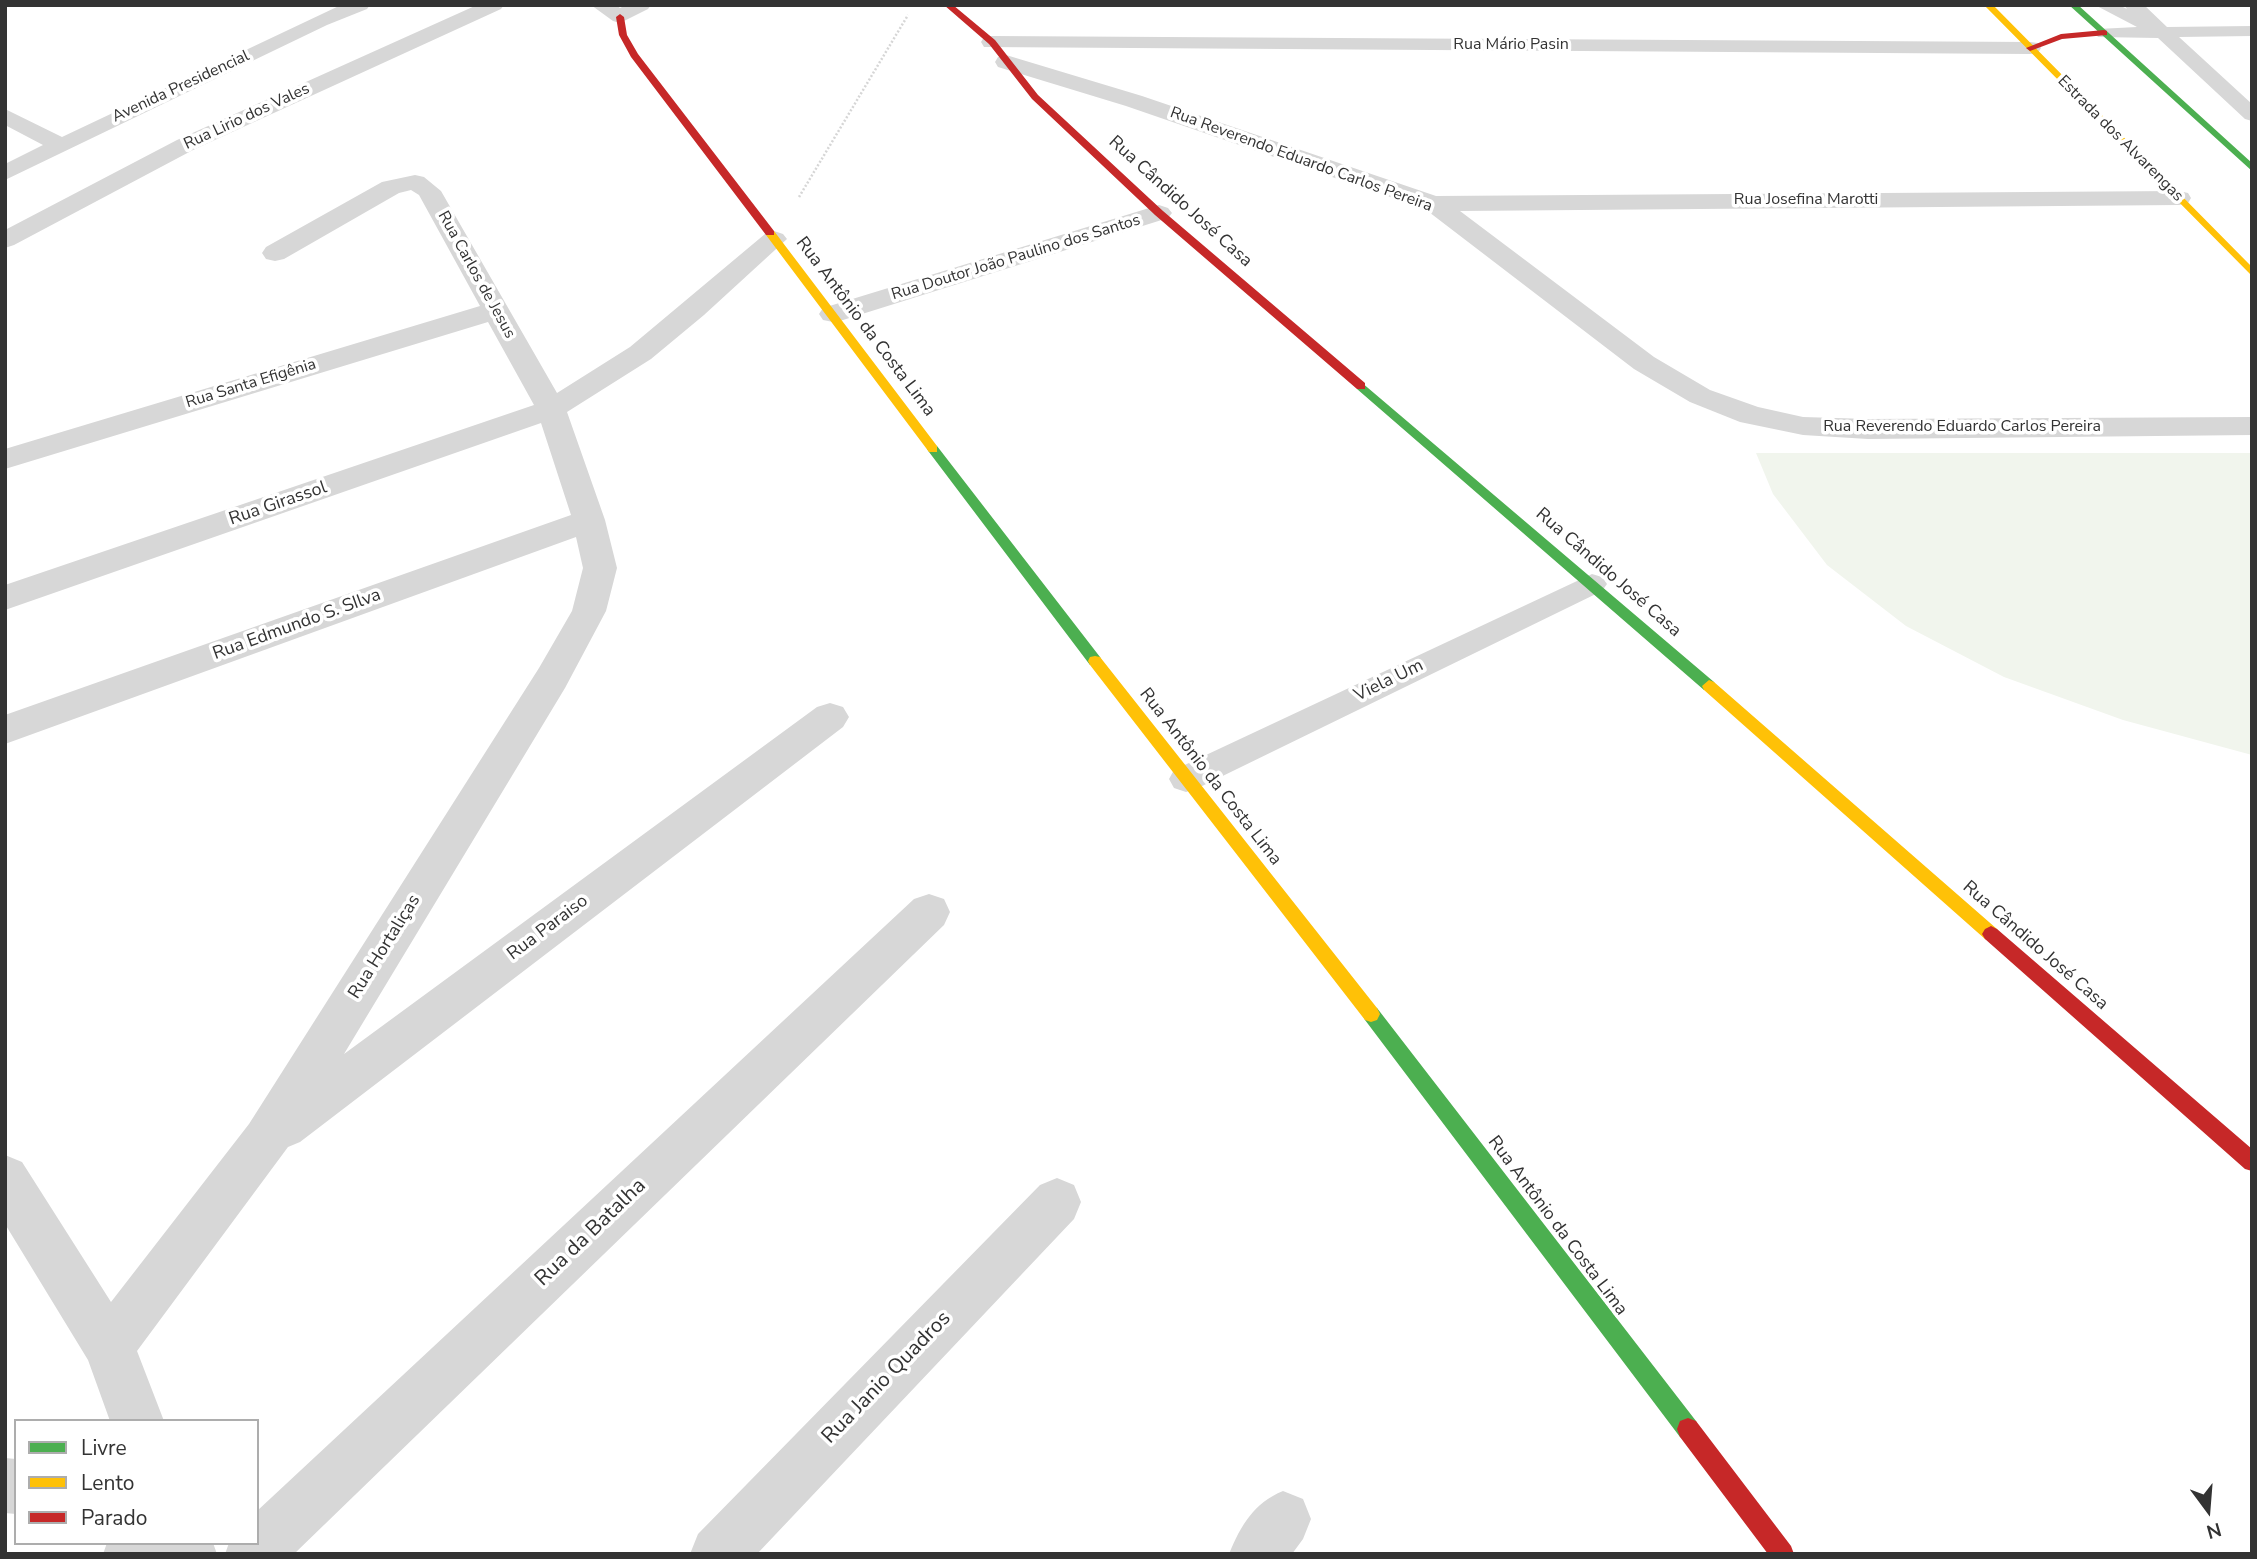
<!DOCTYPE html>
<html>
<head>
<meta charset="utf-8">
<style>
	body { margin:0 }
	#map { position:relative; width:2257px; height:1559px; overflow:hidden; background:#fff; font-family:"Nunito Sans",sans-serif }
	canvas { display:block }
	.frame { position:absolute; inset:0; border:7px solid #333; pointer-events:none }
	.legend { position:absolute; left:14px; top:1419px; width:245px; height:126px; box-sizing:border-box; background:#fff; border:2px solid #adadad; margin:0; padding:9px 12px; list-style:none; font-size:21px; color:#333 }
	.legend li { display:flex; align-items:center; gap:14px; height:35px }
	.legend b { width:35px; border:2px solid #adadad }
	.north { position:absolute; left:2173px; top:1475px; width:70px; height:70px; -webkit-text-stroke:5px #fff; paint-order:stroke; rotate:164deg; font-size:19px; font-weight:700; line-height:28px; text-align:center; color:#333 }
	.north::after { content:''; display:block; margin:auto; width:24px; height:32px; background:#333; clip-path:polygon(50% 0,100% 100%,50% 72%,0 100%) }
</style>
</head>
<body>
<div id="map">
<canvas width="2257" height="1559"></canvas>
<div class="frame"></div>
<ul class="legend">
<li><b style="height:9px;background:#4caf50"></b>Livre</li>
<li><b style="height:9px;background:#ffc107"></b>Lento</li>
<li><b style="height:9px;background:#c62828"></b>Parado</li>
</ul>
<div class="north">N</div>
</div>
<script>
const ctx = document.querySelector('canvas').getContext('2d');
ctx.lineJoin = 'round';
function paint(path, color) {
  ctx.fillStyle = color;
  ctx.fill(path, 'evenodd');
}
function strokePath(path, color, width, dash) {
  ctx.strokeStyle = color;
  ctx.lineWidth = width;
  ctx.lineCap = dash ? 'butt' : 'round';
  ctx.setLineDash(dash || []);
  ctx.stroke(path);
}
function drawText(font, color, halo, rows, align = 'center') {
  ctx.font = font + ' "Nunito Sans",sans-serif';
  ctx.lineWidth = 7;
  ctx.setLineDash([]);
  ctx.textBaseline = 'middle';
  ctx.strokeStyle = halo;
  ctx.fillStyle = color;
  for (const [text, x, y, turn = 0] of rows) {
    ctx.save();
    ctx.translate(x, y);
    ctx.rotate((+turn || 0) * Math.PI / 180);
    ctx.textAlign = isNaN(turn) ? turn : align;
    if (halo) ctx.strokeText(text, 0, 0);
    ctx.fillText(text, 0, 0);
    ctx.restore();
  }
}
paint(new Path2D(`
	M1756,453H2252V755L2123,720L2004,677L1906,626L1827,565L1773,494Z`), '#f1f5ed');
strokePath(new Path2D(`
	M799,197L908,15`), '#d6d6d6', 2.5, [2, 2]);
paint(new Path2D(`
	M2095,5H2119L2127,9L2124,5H2144L2167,27L2252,26V36L2179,37L2252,104V121L2245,119L2158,38L2098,37L2095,33L2098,29L2137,27Z
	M1592,574L1602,577L1607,584L1602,591L1198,788L1186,792L1174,788L1169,779L1174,770Z`), '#d7d7d7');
paint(new Path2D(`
	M341,5H370L367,9L327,25L5,180V164L43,145L5,125V109L62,137Z
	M477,5H504L501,9L193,150L14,245L5,248V230L177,140Z
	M591,5H616L620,8L626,5H651L648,9L620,23L613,21Z
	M992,36L2030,42L2038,43L2041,48L2038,53L2030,54L984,47L981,42L984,37Z
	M1006,55L1142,96L1436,196L2179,191L2188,193L2191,198L2188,203L2179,205L1460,211L1654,357L1710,390L1758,407L1803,417L1868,419L2252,417V435L1868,439L1803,435L1740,422L1690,402L1634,369L1425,209L1126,106L998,67L995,62L998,57Z
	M415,175L424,177L441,191L557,393L630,347L765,234L774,231L783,234L787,239L704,315L651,359L567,412L605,520L617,568L606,611L565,688L344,1054L817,707L830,703L843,707L849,717L843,727L300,1142L288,1147L137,1351L164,1421H110L88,1360L5,1224V1155L22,1162L111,1302L249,1124L539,668L572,611L583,568L576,537L5,744V715L571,515L541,423L5,610V585L534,405L488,322L5,469V449L480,306L419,195L411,190L399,193L284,259L275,261L266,259L262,253L266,247L382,182Z
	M1159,205L1168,208L1172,213L1168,218L843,320L833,322L823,320L819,314L823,308Z
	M929,894L944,899L950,912L944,925L294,1554H225L229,1543H257V1511L914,899Z
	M1057,1178L1074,1185L1081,1202L1074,1219L757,1554H690L698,1534L1040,1185Z
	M5,1458L16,1459V1514L5,1513Z
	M1283,1491L1303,1499L1311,1519L1303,1539L1292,1554H1229C1241,1525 1254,1503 1283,1491Z
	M107,1543H213L217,1554H103Z`), '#d7d7d7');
paint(new Path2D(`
	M2069,5H2078L2252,163V171Z
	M1361,382L1714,682L1716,686L1714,690H1704L1357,389V383Z
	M933,445L937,446L1100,657L1102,661L1100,665H1090L929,452L927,449Z
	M1371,1006L1377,1008L1696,1421L1699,1429L1696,1437L1688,1440L1680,1437L1365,1020L1362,1014L1365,1008Z`), '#4caf50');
paint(new Path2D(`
	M1984,5H1993L2252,267V276Z
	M766,231H774L937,446V452H929L766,235Z
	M1095,656L1100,657L1377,1008L1380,1014L1377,1020L1371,1022L1365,1020L1090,665L1088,661L1090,657Z
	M1709,680L1714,682L1997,929L2000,934L1997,939L1991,942L1985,939L1704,690L1702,686Z`), '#ffc107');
paint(new Path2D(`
	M944,5H953L995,40L1038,95L1163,211L1365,383V389H1357L1155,215L1032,99L989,44Z
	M620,14L624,17L627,35L638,54L774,231V235H766L631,57L619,35L616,17Z
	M2104,30L2107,31V35L2062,39L2030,51L2026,48L2061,34Z
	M1991,926L1997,929L2252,1149V1171L2245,1169L1985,939L1982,934L1985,929Z
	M1688,1418L1696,1421L1791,1546L1794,1554H1768L1680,1437L1677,1429L1680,1421Z`), '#c62828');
drawText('16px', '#333', '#fff', [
	["Rua Mário Pasin",1511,45],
	["Avenida Presidencial",181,87,-25],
	["Rua Lirio dos Vales",247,117,-25],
	["Estrada dos Alvarengas",2120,139,45],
	["Rua Reverendo Eduardo Carlos Pereira",1301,160,20],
	["Rua Josefina Marotti",1806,200],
	["Rua Doutor João Paulino dos Santos",1016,258,-17],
	["Rua Carlos de Jesus",476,275,61],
	["Rua Santa Efigênia",251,384,-17],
	["Rua Reverendo Eduardo Carlos Pereira",1962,427]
]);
drawText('18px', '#333', '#fff', [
	["Rua Cândido José Casa",1180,202,42],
	["Rua Antônio da Costa Lima",865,327,53],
	["Rua Girassol",278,504,-19],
	["Rua Cândido José Casa",1608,573,41],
	["Rua Edmundo S. SIlva",297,625,-20],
	["Viela Um",1389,681,-26],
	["Rua Antônio da Costa Lima",1210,777,52],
	["Rua Paraiso",548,928,-37],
	["Rua Cândido José Casa",2035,946,41],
	["Rua Hortaliças",385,947,-58],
	["Rua Antônio da Costa Lima",1557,1226,53]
]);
drawText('21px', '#333', '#fff', [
	["Rua da Batalha",591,1233,-44],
	["Rua Janio Quadros",887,1378,-46]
]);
</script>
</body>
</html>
